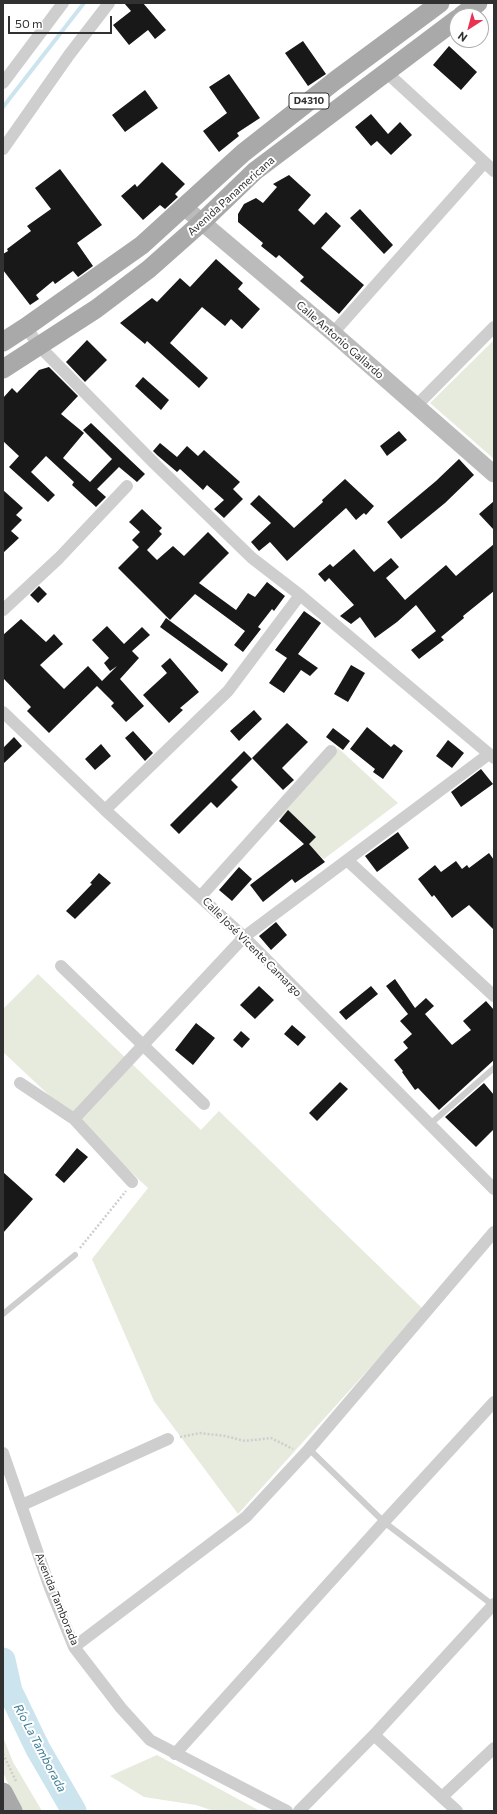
<!DOCTYPE html>
<html>
<head>
<meta charset="utf-8">
<style>
	body { margin:0 }
	#map { position:relative; width:497px; height:1814px; overflow:hidden; background:#fff; font-family:Commissioner,sans-serif }
	canvas { display:block }
	.frame { position:absolute; inset:0; border:4px solid #313131; pointer-events:none }
	.north { position:absolute; left:449px; top:8px; width:40px; height:40px; box-sizing:border-box; background:#fff; border:1px solid #adadad; border-radius:50%; rotate:216deg; font-size:11px; font-weight:700; line-height:16px; text-align:center; color:#313131 }
	.north::after { content:''; display:block; margin:auto; width:14px; height:18px; background:#eb3151; clip-path:polygon(50% 0,100% 100%,50% 72%,0 100%) }
	.scale { position:absolute; left:8px; top:16px; width:104px; height:18px; box-sizing:border-box; border:2px solid #313131; border-top:0; padding-left:5px; font-size:12px; line-height:14px; white-space:nowrap; color:#313131; -webkit-text-stroke:3px #fff; paint-order:stroke }
</style>
</head>
<body>
<div id="map">
<canvas width="497" height="1814"></canvas>
<div class="frame"></div>
<div class="north">N</div>
<div class="scale">50 m</div>
</div>
<script>
const ctx = document.querySelector('canvas').getContext('2d');
ctx.lineJoin = 'round';
function paint(path, color) {
  ctx.fillStyle = color;
  ctx.fill(path, 'evenodd');
}
function strokePath(path, color, width, dash) {
  ctx.strokeStyle = color;
  ctx.lineWidth = width;
  ctx.lineCap = dash ? 'butt' : 'round';
  ctx.setLineDash(dash || []);
  ctx.stroke(path);
}
function drawText(font, color, halo, rows, align = 'center') {
  ctx.font = font + ' Commissioner,sans-serif';
  ctx.lineWidth = 4;
  ctx.setLineDash([]);
  ctx.textBaseline = 'middle';
  ctx.strokeStyle = halo;
  ctx.fillStyle = color;
  for (const [text, x, y, turn = 0] of rows) {
    ctx.save();
    ctx.translate(x, y);
    ctx.rotate((+turn || 0) * Math.PI / 180);
    ctx.textAlign = isNaN(turn) ? turn : align;
    if (halo) ctx.strokeText(text, 0, 0);
    ctx.fillText(text, 0, 0);
    ctx.restore();
  }
}
paint(new Path2D(`
	M494,340V459L430,403Z
	M338,748L398,803L324,859L276,814Z
	M38,974L201,1130L219,1111L423,1309L238,1514L154,1401L92,1259L148,1188L3,1052V1009Z
	M3,1737L13,1762L42,1811H22L13,1795L3,1772Z
	M157,1755L260,1811H214L196,1805L144,1797L110,1776Z`), '#e6ebdd');
strokePath(new Path2D(`
	M3,107L84,3`), '#cce4ee', 4);
strokePath(new Path2D(`
	M3,1660L10,1691L38,1749L74,1811`), '#cce4ee', 25);
paint(new Path2D(`
	M124,3H143L166,30L155,39L148,30L129,45L113,25L131,11Z
	M303,41L326,74L308,86L285,53Z
	M449,46L477,72L461,90L433,65Z
	M229,74L260,118L237,133L239,136L219,152L203,131L227,113L209,87Z
	M145,90L158,108L125,132L112,115Z
	M371,114L388,134L400,122L412,135L391,155L377,141L371,146L355,127Z
	M162,162L185,184L175,194L178,197L165,209L160,205L143,220L121,196L135,184L137,187Z
	M60,169L102,225L77,243L93,266L78,277L73,271L55,284L53,281L36,295L39,299L30,305L3,270V254L8,251L7,249L31,231L27,226L51,209L35,188Z
	M289,175L311,195L298,210L314,225L326,212L341,226L321,248L364,285L339,314L300,281L304,277L279,255L276,258L261,246L263,243L238,222V214L244,204L256,198L263,203L277,187L273,184Z
	M360,209L393,245L384,254L350,218Z
	M216,259L243,283L238,289L260,309L242,329L231,319L225,326L202,307L170,343L208,378L199,388L147,341L145,344L120,323L152,298L157,302L180,278L190,287Z
	M87,340L107,360L85,382L66,362Z
	M49,367L78,396L61,414L84,433L63,458L90,482L112,459L83,430L91,423L145,474L137,482L119,467L97,489L106,497L96,507L72,485L74,482L46,456L31,472L55,495L48,502L9,467L19,456L3,441V398L12,388L17,393L39,370Z
	M143,377L169,400L161,410L135,386Z
	M399,431L407,440L387,456L380,446Z
	M160,443L177,457L187,446L198,456L204,450L240,482L233,489L243,499L224,518L214,509L224,500L207,485L203,490L180,469L177,472L157,455L153,451Z
	M459,459L474,475L445,503L401,539L387,522L436,481Z
	M345,479L374,506L366,515L364,513L356,520L346,508L287,561L270,542L259,551L251,542L271,523L250,504L259,495L294,528L323,502L322,500Z
	M3,490L23,508L16,515L22,520L11,531L19,538L3,553Z
	M494,501V530L479,514Z
	M142,509L162,528L159,531L162,534L147,550L157,560L173,546L184,556L208,532L229,553L199,583L236,610L248,593L255,597L267,582L285,596L274,611L272,609L258,627L261,629L243,652L234,645L245,631L195,594L170,620L118,568L139,547L132,540L140,532L129,522Z
	M494,544V591L463,616L464,618L441,637L444,640L419,659L411,650L436,631L416,605L397,622L375,638L360,617L351,624L340,616L354,605L329,578L325,582L318,574L330,564L333,567L354,549L374,572L391,558L399,567L386,578L405,600L446,565L456,576Z
	M39,586L47,594L38,603L30,595Z
	M304,611L321,623L298,654L318,668L310,676L301,670L284,693L269,683L287,658L275,650Z
	M166,618L228,664L222,672L160,627Z
	M21,619L46,642L54,634L63,644L40,665L64,689L88,666L102,681L117,666L110,671L104,663L109,658L92,640L107,626L124,644L142,627L150,635L132,651L139,658L120,679L144,706L126,722L111,706L114,703L97,686L49,733L27,711L31,707L3,678V635Z
	M170,658L199,692L180,708L183,710L169,723L143,695L167,673L161,666Z
	M351,665L365,673L348,702L334,694Z
	M254,710L262,719L239,741L230,731Z
	M287,723L308,742L282,768L294,780L283,790L252,758Z
	M367,727L391,747L394,744L403,751L383,779L373,772L375,769L350,749Z
	M333,728L350,741L343,750L326,737Z
	M133,731L153,753L145,761L125,738Z
	M14,737L22,746L3,764V748Z
	M448,740L464,753L452,768L436,756Z
	M101,744L111,756L95,770L85,759Z
	M244,751L252,759L231,780L238,787L217,808L211,802L179,834L170,825Z
	M481,769L493,784L461,807L451,792Z
	M288,810L316,837L309,844L325,862L295,883L292,879L263,902L250,885L304,844L279,821Z
	M398,832L409,848L377,872L365,856Z
	M489,853L494,860V930L469,905L452,918L434,895L432,897L418,879L435,865L441,872L456,861L462,869L467,865L469,868Z
	M239,867L252,879L232,901L219,890Z
	M99,873L111,883L75,919L66,911L92,884L90,883Z
	M276,922L287,935L271,950L259,936Z
	M395,979L415,1008L426,998L434,1006L425,1014L452,1045L471,1030L463,1021L486,1001L494,1010V1060L439,1110L418,1088L415,1090L402,1072L403,1071L394,1060L408,1048L403,1042L412,1034L400,1021L408,1014L386,986Z
	M259,986L274,1000L255,1019L240,1005Z
	M371,986L378,994L346,1020L339,1012Z
	M196,1023L215,1038L193,1065L175,1050Z
	M292,1025L306,1037L298,1046L284,1034Z
	M241,1031L250,1039L242,1048L233,1040Z
	M340,1082L348,1089L317,1121L309,1113Z
	M484,1083L494,1095V1129L476,1147L445,1117Z
	M77,1148L88,1157L64,1183L55,1175Z
	M3,1172L33,1199L3,1233Z`), '#181818');
strokePath(new Path2D(`
	M80,1248L126,1191
	M180,1437L200,1433L225,1436L245,1441L271,1438L293,1449
	M3,1754L16,1781`), '#cecece', 2.5, [2, 2]);
strokePath(new Path2D(`
	M429,1125L494,1068
	M3,1314L75,1255
	M309,1449L384,1522L494,1606`), '#cecece', 6);
strokePath(new Path2D(`
	M386,72L494,171
	M3,83L63,3
	M3,149L69,55L109,3
	M26,327L39,346L155,464L252,558L300,595L494,758
	M333,333L484,163
	M416,406L494,327
	M3,610L59,558L127,486
	M3,712L105,810L244,937L494,1189
	M105,810L228,691L300,595
	M347,860L494,996
	M201,896L331,751
	M61,966L204,1104
	M20,1083L74,1119L132,1182
	M74,1119L244,937L489,754
	M3,1453L50,1588L74,1647L121,1708L150,1740L287,1811
	M22,1505L168,1439
	M74,1647L246,1517L309,1449L494,1232
	M374,1735L457,1811
	M175,1754L384,1522L494,1402
	M442,1797L494,1748
	M299,1811L374,1735L494,1604`), '#cecece', 12);
strokePath(new Path2D(`
	M184,207L333,333L494,474`), '#bbb', 17);
strokePath(new Path2D(`
	M461,16L478,3
	M3,342L26,327L142,245L243,153L336,80L440,3
	M3,369L96,309L149,269L202,222L255,171L457,19
	M3,1792L13,1811`), '#a9a9a9', 19);
for (const [x, y, w] of [
	[309,101,40]
]) {
  const box = new Path2D();
  box.roundRect(x - w / 2, y - 8, w, 16, 3);
  ctx.fillStyle = '#fff';
  ctx.fill(box);
  strokePath(box, '#313131', 1);
}
drawText('bold 10px', '#313131', null, [
	["D4310",309,101]
]);
drawText('11px', '#313131', '#fff', [
	["Avenida Panamericana",231,196,-42],
	["Calle Antonio Gallardo",340,340,41],
	["Calle José Vicente Camargo",252,947,45],
	["Avenida Tamborada",57,1599,68]
]);
drawText('italic 12px', '#3b7d97', '#fff', [
	["Río La Tamborada",40,1748,62]
]);
</script>
</body>
</html>
